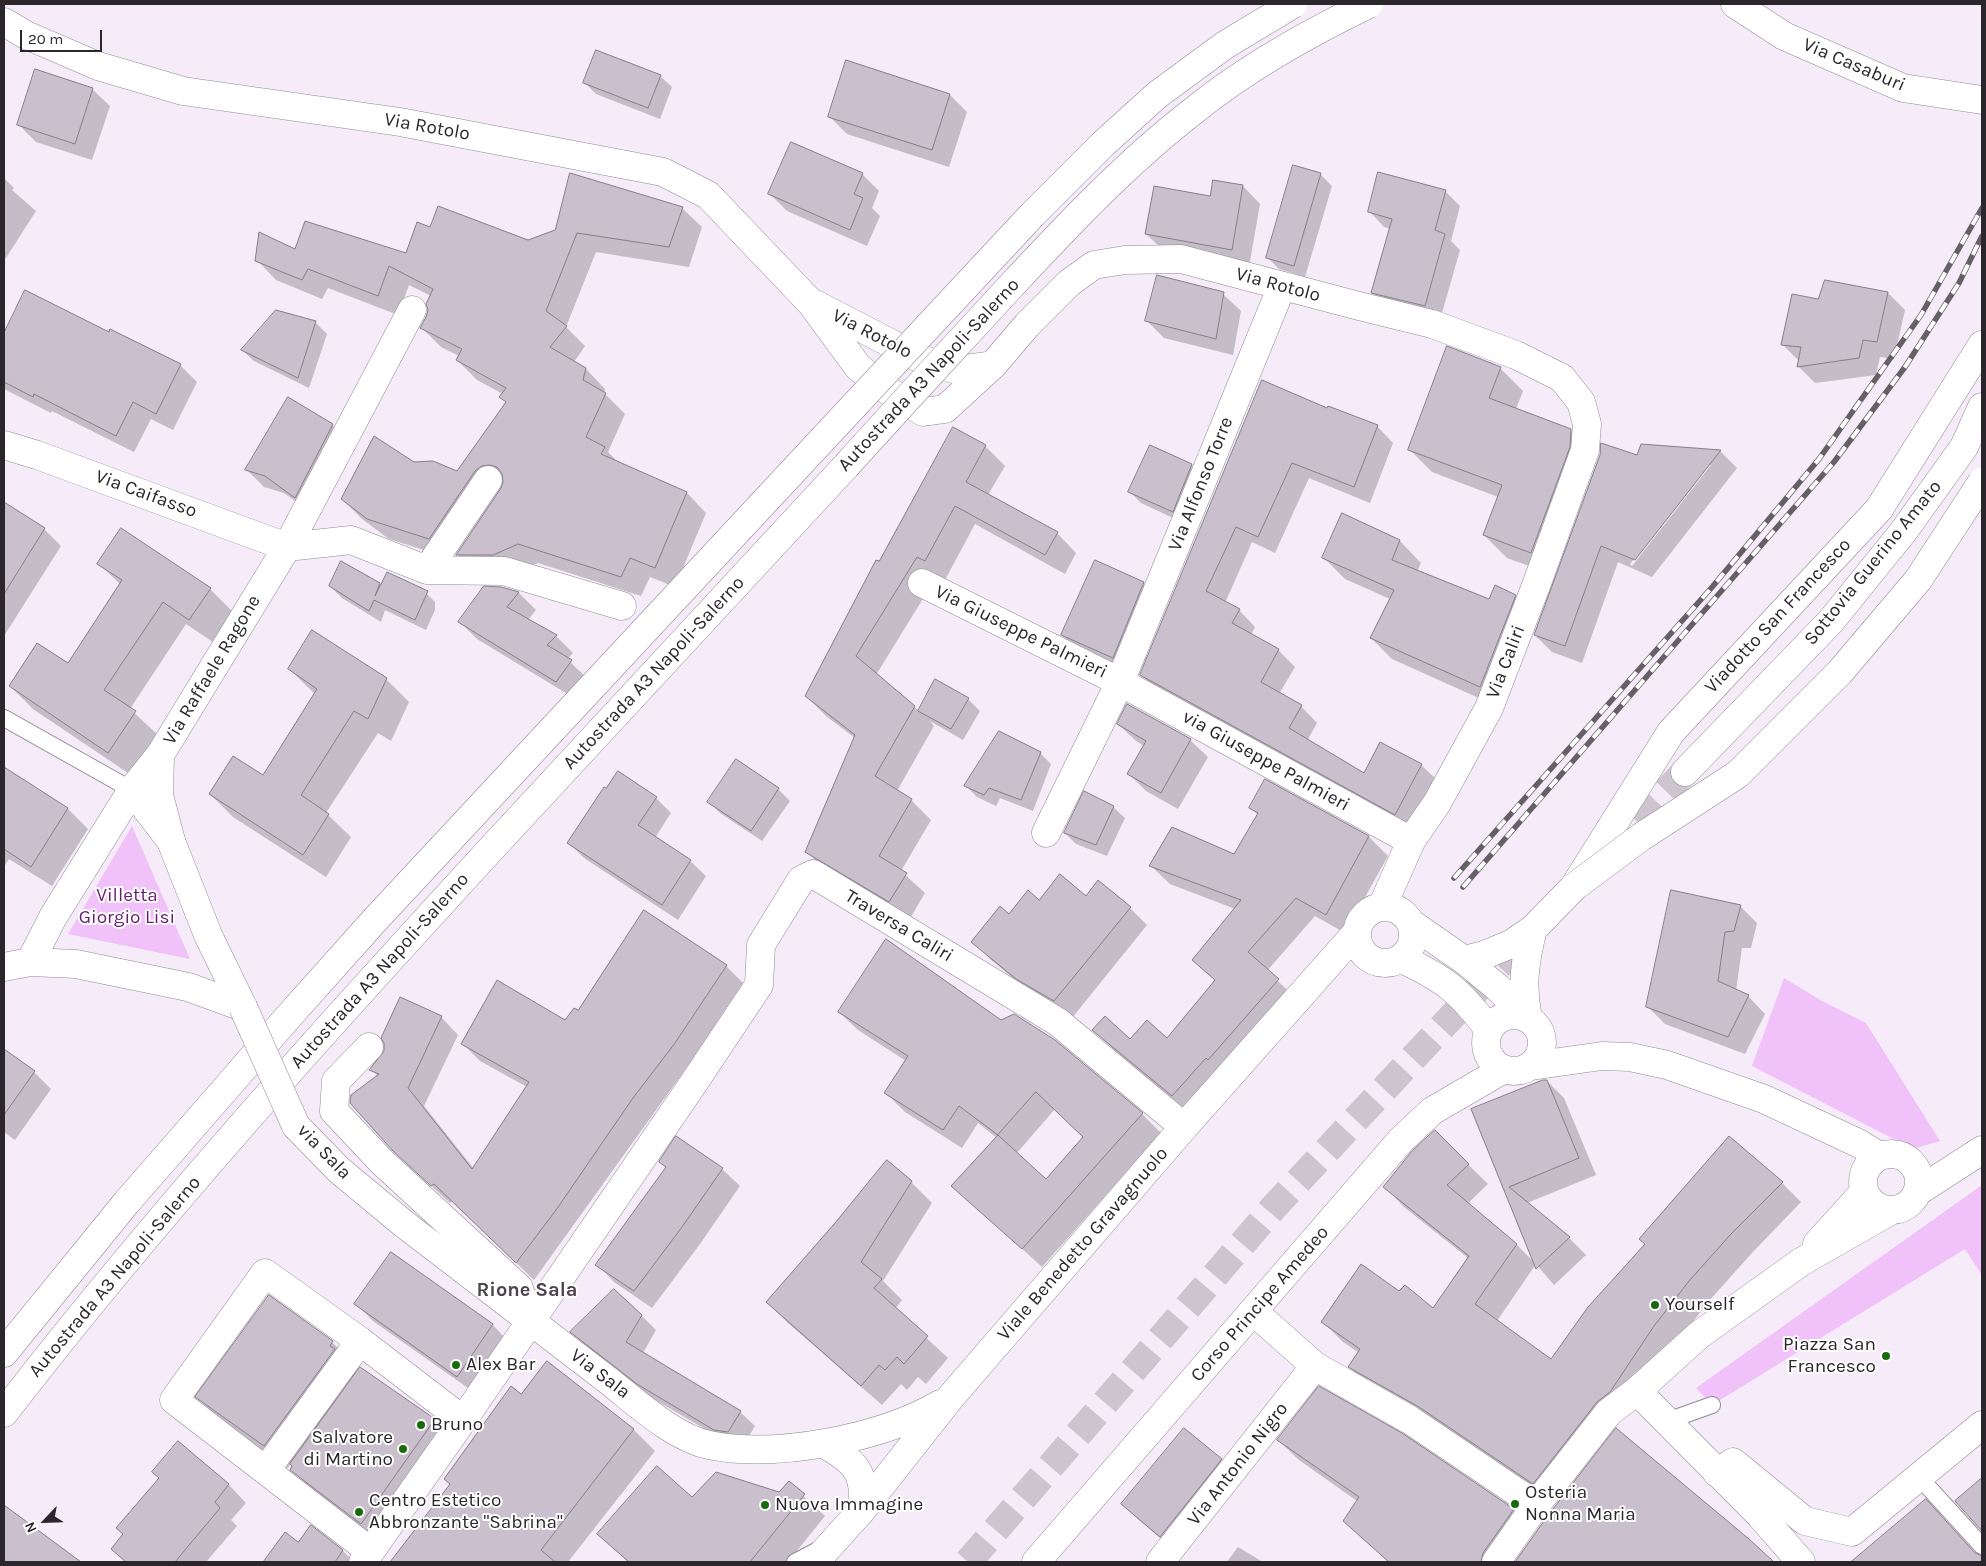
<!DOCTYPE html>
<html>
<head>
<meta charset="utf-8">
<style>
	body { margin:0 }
	#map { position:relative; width:1986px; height:1566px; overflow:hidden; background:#f6ebf8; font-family:Karla,sans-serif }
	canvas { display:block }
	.frame { position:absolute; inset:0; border:5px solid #2a262b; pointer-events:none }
	.north { position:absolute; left:20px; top:1496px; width:50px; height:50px; -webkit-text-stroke:4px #fff; paint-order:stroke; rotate:246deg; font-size:14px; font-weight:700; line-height:20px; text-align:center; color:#2a262b }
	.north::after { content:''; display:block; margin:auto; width:18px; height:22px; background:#2a262b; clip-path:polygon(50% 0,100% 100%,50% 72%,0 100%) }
	.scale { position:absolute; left:20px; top:30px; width:82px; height:22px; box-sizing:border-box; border:2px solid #2a262b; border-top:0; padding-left:6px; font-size:15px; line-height:18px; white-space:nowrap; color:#2a262b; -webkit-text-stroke:4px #fff; paint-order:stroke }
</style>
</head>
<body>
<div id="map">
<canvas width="1986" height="1566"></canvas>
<div class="frame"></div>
<div class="north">N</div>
<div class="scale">20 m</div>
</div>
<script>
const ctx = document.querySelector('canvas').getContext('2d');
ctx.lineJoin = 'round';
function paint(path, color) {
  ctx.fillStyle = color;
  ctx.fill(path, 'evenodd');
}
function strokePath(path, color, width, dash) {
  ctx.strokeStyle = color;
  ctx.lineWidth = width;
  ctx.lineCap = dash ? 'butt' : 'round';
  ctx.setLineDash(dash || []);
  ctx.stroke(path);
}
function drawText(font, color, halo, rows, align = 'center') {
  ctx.font = font + ' Karla,sans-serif';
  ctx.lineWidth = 4;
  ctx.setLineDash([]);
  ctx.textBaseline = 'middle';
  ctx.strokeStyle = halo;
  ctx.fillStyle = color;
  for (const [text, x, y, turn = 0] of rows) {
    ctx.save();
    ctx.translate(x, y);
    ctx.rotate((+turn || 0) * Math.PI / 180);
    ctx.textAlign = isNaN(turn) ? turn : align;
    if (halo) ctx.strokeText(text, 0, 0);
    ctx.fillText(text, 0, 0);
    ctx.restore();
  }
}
paint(new Path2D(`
	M132,826L190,959L68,934Z
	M1784,978L1822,1001L1866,1023L1940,1141L1913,1149L1752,1066Z
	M1982,1185V1275L1965,1249L1712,1405L1696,1388Z`), '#f1c2f9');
paint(new Path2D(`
	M660,76L672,87L660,119L596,94L585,83Z
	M92,89L110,106L92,160L36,142L19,125Z
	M950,95L967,112L949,167L847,134L830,117Z
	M862,174L879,191L872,208L880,216L867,246L787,211L770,194Z
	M1320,174L1332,186L1305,277L1279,269L1267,257Z
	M4,178L14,188L12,190L36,211L4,261Z
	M1243,186L1260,204L1249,267L1164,251L1146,234Z
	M1445,191L1460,206L1451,241L1460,250L1440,320L1388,308L1373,293L1391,229L1384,227L1370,212Z
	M682,208L702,227L689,267L596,252L566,327L585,346L574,362L586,369L605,389L604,393L625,414L608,452L619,463L687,493L706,513L675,587L650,577L641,596L538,563L513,574H477L458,555L504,483L495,491L449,558L389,539L362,519L342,499L414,463L457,472L507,403L501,397L503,394L477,380L457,360L459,356L441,347L422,328L427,317L431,296L409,285L398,315L328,288L322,299L276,280L257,260L296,250L406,254L431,228L528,241Z
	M25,292L109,334L180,365L197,382L173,430L151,419L134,452L52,411L51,413L4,389V335Z
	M1888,293L1905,310L1894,359L1880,357L1876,375L1815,383L1798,366L1799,361L1783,345L1819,301Z
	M1223,294L1241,311L1233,355L1164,338L1147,321Z
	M315,322L327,334L309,388L254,361L242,350Z
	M1500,368L1523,391L1516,409L1570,430L1593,453L1554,575L1507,558L1484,535L1498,497L1432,472L1409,449Z
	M1262,382L1327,410L1377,426L1393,443L1370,503L1309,478L1275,553L1252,542L1225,603L1239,610L1255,627L1251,635L1278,650L1295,667L1279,694L1301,706L1317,723L1307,741L1364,775L1421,765L1438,781L1412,830L1158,691L1141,675Z
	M332,425L349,442L313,514L284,493L264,487L247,470Z
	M1642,445L1720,451L1737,468L1652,577L1618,562L1582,663L1552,652L1535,635L1638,456ZM1708,465H1711L1632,566L1630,564Z
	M985,446L1005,466L988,495L1057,533L1076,553L1065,574L975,524L945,580L937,576L876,675L919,711L936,681L968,699L980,711L963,740L930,721L934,726L897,791L911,800L931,820L901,871L925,893L909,920L827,871L807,852L855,738L826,716L806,696L879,563Z
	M1191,465L1203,477L1184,523L1141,503L1130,492Z
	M4,503L44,529L61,546L4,636Z
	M1343,515L1400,541L1421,563L1417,572L1490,600L1515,596L1536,617L1501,708L1392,659L1371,638L1390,599L1345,579L1324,558Z
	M99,564L210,589L233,612L213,642L186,624L130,709L158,735L131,775L33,709L10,686L68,665L121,585Z
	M1143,583L1161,600L1130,675L1080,652L1062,635Z
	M380,584L382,586L424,591L435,602V610L426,630L385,610L381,622L342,598L330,586Z
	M501,588L519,593L536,610L528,620L556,636L573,653L567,659L588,679L574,698L477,639L459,621Z
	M289,669L386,679L409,702L391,741L378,733L326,813L351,837L326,877L233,817L210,794L263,776L315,694Z
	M1118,724L1190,740L1208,757L1178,809L1146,791L1129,774L1144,746L1136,741Z
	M1040,753L1051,764L1033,811L1000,798L996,806L977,797L966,786Z
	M736,761L778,789L790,801L762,841L720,813L709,802Z
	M4,768L68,809L88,829L52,886L9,859L4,867Z
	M1266,781L1369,837L1388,856L1345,933L1315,916L1267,971L1297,999L1191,1114L1113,1049L1094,1030L1130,1041L1167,1040L1216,981L1194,960L1235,909L1170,884L1151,866L1235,856L1258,815L1251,808Z
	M656,798L671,813L655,838L690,861L706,876L678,920L584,858L569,843Z
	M1113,807L1125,818L1107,856L1076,844L1065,833Z
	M1086,897L1130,908L1147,925L1072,1018L1035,996L990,959L973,942L1009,916L1039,901Z
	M1740,906L1757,923L1751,948H1742L1736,991L1748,996L1765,1014L1745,1054L1665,1024L1648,1007Z
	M726,966L743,983L692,1060L534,1280L452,1201L450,1203L412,1168L378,1076L371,1069L441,1017L458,1035L424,1106L474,1169L527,1087L480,1061L463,1044L566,1021Z
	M839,1012L1001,1021L1054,1041L1142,1114L1161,1133L1042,1267L953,1186L997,1138L978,1123L962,1148L905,1112L886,1093L906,1061L858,1030ZM1055,1109L1084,1138L1046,1181L1016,1154Z
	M4,1051L34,1072L51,1089L15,1140L4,1132Z
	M1547,1081L1564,1098L1596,1175L1527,1203L1569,1238L1586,1255L1554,1285L1536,1264L1497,1321L1552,1361L1646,1244L1782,1183L1801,1202L1751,1254L1709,1301L1553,1503L1369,1386L1349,1367L1359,1353L1343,1342L1323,1322L1400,1293L1434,1310L1468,1258L1404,1207L1385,1187L1435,1132L1488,1184L1467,1204L1516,1244L1535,1263L1473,1110Z
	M677,1138L722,1169L740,1186L700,1244L652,1308L614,1282L597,1264L667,1168L660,1162Z
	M911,1182L932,1203L883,1281L902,1300L895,1309L948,1358L926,1384L918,1377L907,1390L901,1384L882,1405L788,1323L767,1302L836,1224Z
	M392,1254L493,1325L510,1343L475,1393L373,1321L356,1304Z
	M269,1297L332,1342L355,1365L353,1369L357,1373L434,1420L457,1442L385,1546L314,1492L291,1469L293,1466L291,1464L287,1468L220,1420L197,1397Z
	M641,1315L656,1330L643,1353L740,1412L755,1426L743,1446L730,1444L654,1399L586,1346L572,1332Z
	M547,1363L634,1430L655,1451L568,1562H392Z
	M1278,1440L1513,1510L1534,1531L1512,1562H1388L1345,1520L1357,1501L1299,1460Z
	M178,1443L229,1485L246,1503L231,1520L237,1526L206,1562H126L112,1549L124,1535L160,1478Z
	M1221,1460L1238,1477L1178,1553L1140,1521L1122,1504Z
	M789,1483L825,1516L788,1562H628L599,1534L692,1499L780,1494Z
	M1926,1501L1982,1560V1562H1853Z
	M5,1508L68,1554L76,1562H4Z
	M1550,1515L1748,1540L1772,1562H1516Z
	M311,1527L343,1551L354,1562H265L285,1534L298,1544Z
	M1238,1547L1263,1562H1227Z`), '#0003');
const building = new Path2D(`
	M596,50L661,75L648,108L583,83Z
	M846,60L950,94L932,150L828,117Z
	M35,69L93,88L75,144L17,125Z
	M791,142L863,173L854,194L863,198L850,230L768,194Z
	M1293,165L1321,173L1294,266L1266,258Z
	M1378,172L1446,190L1435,230L1445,234L1425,306L1371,293L1392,219L1368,212Z
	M570,173L683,207L669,247L577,233L546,311L567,326L550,347L586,368L583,380L606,393L586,437L605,447L601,454L687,492L655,568L630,558L621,577L518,544L493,555H456L501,488L503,482L502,474L497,467L490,465L482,466L475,471L429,539L367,519L341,499L374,436L414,462L433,461L457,471L506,402L499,397L506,388L456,360L462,349L420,328L426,317L428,310L426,304L433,289L389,266L378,296L308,269L302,280L255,261L259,232L295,249L305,221L406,253L417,222L430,227L438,206L528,240L555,230Z
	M1213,180L1243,185L1232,250L1145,234L1154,186L1210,196Z
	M1157,275L1224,292L1216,339L1145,321Z
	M1825,280L1888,292L1877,342L1863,340L1859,358L1797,367L1801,347L1781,345L1792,294L1818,299Z
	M25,290L109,332L110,329L181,364L156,414L133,402L116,436L34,394L33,397L4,382V333Z
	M276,310L316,321L298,378L241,350Z
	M1447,346L1501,367L1489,398L1571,429L1570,447L1531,553L1483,535L1502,485L1408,450Z
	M1262,380L1327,408L1328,406L1378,425L1354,487L1292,463L1258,537L1236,527L1206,591L1240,609L1232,623L1279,649L1261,682L1302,705L1289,728L1364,773L1380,742L1422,764L1395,815L1140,675Z
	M288,397L333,424L295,498L265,476L245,470Z
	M953,427L986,445L966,482L1058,532L1045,555L955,506L925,561L917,557L856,656L915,706L875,776L912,799L879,856L907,873L889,902L805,852L855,735L805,696L876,560L879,561Z
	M1601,443L1637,455L1641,444L1721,450L1635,560L1601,546L1565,646L1534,635L1600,455Z
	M1150,445L1192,464L1173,512L1128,492Z
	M4,502L45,528L4,594Z
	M1342,513L1400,540L1392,560L1489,599L1495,585L1516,595L1480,687L1370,638L1394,590L1322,558Z
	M121,528L211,588L189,620L163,602L104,690L136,711L108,753L9,686L37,643L68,663L122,580L97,564Z
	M1095,560L1144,582L1113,658L1061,635Z
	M341,561L380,583L375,596L387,572L428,591L415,620L374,600L369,611L329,586Z
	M484,586L501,587L519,592L507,607L557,635L547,645L572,660L556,682L458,622Z
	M312,630L387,678L368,719L354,711L301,795L329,814L303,855L209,794L233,756L263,775L317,689L288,669Z
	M935,679L969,698L951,729L918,711Z
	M1127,704L1191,739L1161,793L1127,774L1146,741L1117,724Z
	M999,731L1041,752L1021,800L989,788L984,795L964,786Z
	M736,759L779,788L751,831L707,802Z
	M4,767L68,808L31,867L4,849Z
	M618,771L657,797L638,825L691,860L662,905L567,843L604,787L606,788Z
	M1265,779L1369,836L1326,915L1296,898L1248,952L1279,979L1208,1060L1206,1058L1172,1096L1092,1030L1105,1016L1130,1039L1147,1020L1167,1038L1215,980L1192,960L1241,900L1149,866L1172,827L1234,854L1258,813L1249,808Z
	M1084,791L1114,806L1096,845L1064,833Z
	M1060,874L1086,896L1098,880L1131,907L1054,1001L1016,979L971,942L1000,906L1009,914L1028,890L1039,900Z
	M1671,890L1741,905L1734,931L1725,932L1718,981L1749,995L1728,1037L1646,1007Z
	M644,910L727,965L675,1043L633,1098L556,1210L516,1263L434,1184L431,1186L393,1151L350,1103L351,1095L379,1074L369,1070L384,1051V1043L381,1038L400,997L442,1016L408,1088L472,1169L529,1082L461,1044L497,980L565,1020L574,1008L578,1010Z
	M886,939L1001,1020L1014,1014L1055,1040L1143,1113L1022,1249L951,1186L998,1135L959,1106L943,1130L884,1093L908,1056L838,1012ZM1036,1092L1083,1137L1046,1179L998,1135Z
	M4,1049L35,1071L4,1115Z
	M1543,1080H1547L1579,1158L1509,1187L1570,1237L1536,1269L1471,1109Z
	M1435,1130L1469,1164L1447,1185L1517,1244L1475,1304L1551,1359L1588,1307L1645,1244L1639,1239L1729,1136L1783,1182L1731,1234L1689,1281L1654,1326L1610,1392L1597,1402L1533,1484L1419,1407L1348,1367L1360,1349L1321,1322L1361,1264L1399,1291L1405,1285L1433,1308L1469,1256L1383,1187L1412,1151Z
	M676,1136L723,1168L682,1227L634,1291L595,1265L666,1167L659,1162Z
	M887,1160L912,1181L861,1262L882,1279L874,1288L928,1336L904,1364L897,1357L885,1370L879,1365L861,1386L766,1302L835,1223Z
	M391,1252L493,1324L457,1377L354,1304Z
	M614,1289L642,1315L626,1342L741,1411L728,1432L714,1430L637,1384L570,1332Z
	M269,1295L333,1341L330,1346L335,1349L264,1446L195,1397Z
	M547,1361L634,1429L541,1550L555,1562H390L450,1484L444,1479L511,1386L521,1394Z
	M360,1367L435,1419L361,1524L290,1470L292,1466L290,1464Z
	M1319,1386L1402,1433L1514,1509L1483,1553L1481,1562H1389L1343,1521L1359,1497L1277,1440Z
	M1184,1428L1222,1459L1160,1537L1121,1504Z
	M1616,1428L1749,1539L1774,1562H1515L1549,1514Z
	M178,1441L229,1484L215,1502L220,1508L175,1562H126L111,1549L123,1534L116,1528L159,1478L152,1472Z
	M657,1466L692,1497L716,1472L779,1492L789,1481L805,1494L750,1562H629L597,1534Z
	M1982,1478V1531L1955,1501Z
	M1926,1499L1975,1553L1982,1556V1562H1851Z
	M4,1505L81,1562H4Z
	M311,1525L343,1550L335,1562H263L285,1532L298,1542Z`);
paint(building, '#cabfcc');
strokePath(building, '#877d89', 1);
strokePath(new Path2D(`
	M1608,852L1685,772
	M968,1562L1274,1207L1528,935`), '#cdc4cf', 28, [28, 14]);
const lane = new Path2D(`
	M4,718L132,790
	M1667,1421L1712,1405
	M1919,1477L1982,1546
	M795,1562L822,1548`);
const street = new Path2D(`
	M1735,4L1784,36L1903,88L1982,100
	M4,445L37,455L287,547L412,310
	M427,570L488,480
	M922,583L1120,682L1411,841
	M160,755L159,795L171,841
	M132,790L160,755L287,547L351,540L427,570L504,571L622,606
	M1046,833L1120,682L1282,286
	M369,1047L336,1081L334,1111L382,1162L519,1288L529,1321
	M1253,1311L1315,1366L1410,1420L1536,1505
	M266,1470L360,1341
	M1717,1473L1733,1462L1805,1521L1852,1532L1982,1425
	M370,1551L174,1400L265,1273L360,1341L463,1420
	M363,1562L463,1420L693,1084L759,985L761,945L801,880L813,874L1058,1022L1184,1127
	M1160,1562L1315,1366
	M1496,1562L1536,1505L1609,1412L1637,1391`);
const secondary = new Path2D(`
	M4,22L26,35L98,66L183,91L400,122L663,172L708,195L811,303L858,367L887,390L923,412L945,409L993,365L1027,325L1069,283L1094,265L1125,260L1181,259L1359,306L1432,324L1516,355L1562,378L1581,402L1587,424L1585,450L1537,583L1489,708L1437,803L1411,841L1382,907
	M815,304L921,359L957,370L993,365
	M132,790L171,841L208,935L243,1007L188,987L76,964L30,962L53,917Z
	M1357 935a28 28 0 1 1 56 0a28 28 0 1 1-56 0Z
	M1412,924L1464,960L1497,987L1528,1018
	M1402,959C1445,979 1460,991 1489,1030
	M1464,960L1484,955L1511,944L1533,929L1574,887L1671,732L1879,509L1982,345
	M4,967L30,962
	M1486 1043a28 28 0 1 1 56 0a28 28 0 1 1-56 0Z
	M1528,1018C1521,987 1525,960 1533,929
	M1531,1066L1602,1056L1630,1057L1667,1065L1764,1099L1860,1144L1879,1156
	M1863 1182a28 28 0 1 1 56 0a28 28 0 1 1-56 0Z
	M1917,1192L1982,1150
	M404,1224C471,1276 538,1327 605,1378C635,1401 672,1437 709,1445C776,1459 882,1438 940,1404
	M1817,1244L1864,1192
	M824,1444C855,1461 868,1474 861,1511
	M815,1562L861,1511L950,1398L1184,1127L1357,932
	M1036,1562L1401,1140L1432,1111L1504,1069
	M1801,1562L1759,1514L1637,1391L1699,1335L1801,1262L1892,1210`);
const primary = new Path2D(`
	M1685,772L1831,621L1903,532L1964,447L1982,407`);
const highway = new Path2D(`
	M4,1353L126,1203L282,1024L373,922L822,440
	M4,1413C156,1216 323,1032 491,849C609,721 727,593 846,466`);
strokePath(lane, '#938995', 18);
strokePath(street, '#938995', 29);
strokePath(secondary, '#938995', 29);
strokePath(primary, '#938995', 29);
strokePath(highway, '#938995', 29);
strokePath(lane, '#fff', 16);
strokePath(street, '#fff', 28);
strokePath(secondary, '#fff', 28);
strokePath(primary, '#fff', 28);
strokePath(highway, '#fff', 28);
const rail = new Path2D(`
	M1454,878L1713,586L1819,459L1921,315L1982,208
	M1463,887L1834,462L1905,367L1959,283L1982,236`);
strokePath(rail, '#655f66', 5.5);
strokePath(rail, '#fff', 4, [11]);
const secondaryBridge = new Path2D(`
	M1574,887L1641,837L1738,774L1840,672L1918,580L1982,482
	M243,1007L296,1126L339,1170L404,1224`);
const highwayBridge = new Path2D(`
	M822,440L1032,215L1103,144L1157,95L1225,45L1293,4
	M846,466C900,406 955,347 1010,287C1067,226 1125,164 1192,112C1246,68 1307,34 1369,4`);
strokePath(secondaryBridge, '#938995', 29, []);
strokePath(highwayBridge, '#938995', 29, []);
strokePath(secondaryBridge, '#fff', 28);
strokePath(highwayBridge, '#fff', 28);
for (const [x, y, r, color] of [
	[1655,1305,5,"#186a0d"],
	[1886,1356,5,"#186a0d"],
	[456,1365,5,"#186a0d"],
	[421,1425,5,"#186a0d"],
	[403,1449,5,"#186a0d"],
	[1515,1504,5,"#186a0d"],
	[765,1505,5,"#186a0d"],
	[359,1512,5,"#186a0d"]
]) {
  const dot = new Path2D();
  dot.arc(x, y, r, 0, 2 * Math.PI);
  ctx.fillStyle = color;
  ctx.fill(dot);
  strokePath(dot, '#fff', 2);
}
drawText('19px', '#2a262b', '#fff', [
	["Via Casaburi",1854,65,23],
	["Via Rotolo",427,127,10],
	["Via Rotolo",1278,285,15],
	["Via Rotolo",872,334,27],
	["Autostrada A3 Napoli-Salerno",929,375,-47],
	["Via Alfonso Torre",1201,484,-68],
	["Via Caifasso",146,494,20],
	["Sottovia Guerino Amato",1873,563,-51],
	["Viadotto San Francesco",1778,616,-47],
	["Via Giuseppe Palmieri",1021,632,26],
	["Via Caliri",1506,662,-69],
	["Via Raffaele Ragone",212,670,-59],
	["Autostrada A3 Napoli-Salerno",654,673,-47],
	["via Giuseppe Palmieri",1266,761,29],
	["Traversa Caliri",899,926,31],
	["Autostrada A3 Napoli-Salerno",380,971,-48],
	["via Sala",324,1152,46],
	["Viale Benedetto Gravagnuolo",1083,1244,-49],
	["Autostrada A3 Napoli-Salerno",115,1277,-50],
	["Corso Principe Amedeo",1260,1304,-49],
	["Via Sala",600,1374,37],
	["Via Antonio Nigro",1238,1464,-52]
]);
drawText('19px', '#661c72', '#fff', [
	["Villetta",127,896],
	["Giorgio Lisi",127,918]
]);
drawText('19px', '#2a262b', '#fff', [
	["Yourself",1665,1305],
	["Piazza San",1876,1345,"right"],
	["Francesco",1876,1367,"right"],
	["Alex Bar",466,1365],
	["Bruno",431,1425],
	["Salvatore",393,1438,"right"],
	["di Martino",393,1460,"right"],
	["Osteria",1525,1493],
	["Nonna Maria",1525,1515],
	["Centro Estetico",369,1501],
	["Abbronzante \"Sabrina\"",369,1523],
	["Nuova Immagine",775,1505]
], 'left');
drawText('bold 20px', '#4d444e', '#fff', [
	["Rione Sala",527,1290]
]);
</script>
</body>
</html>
